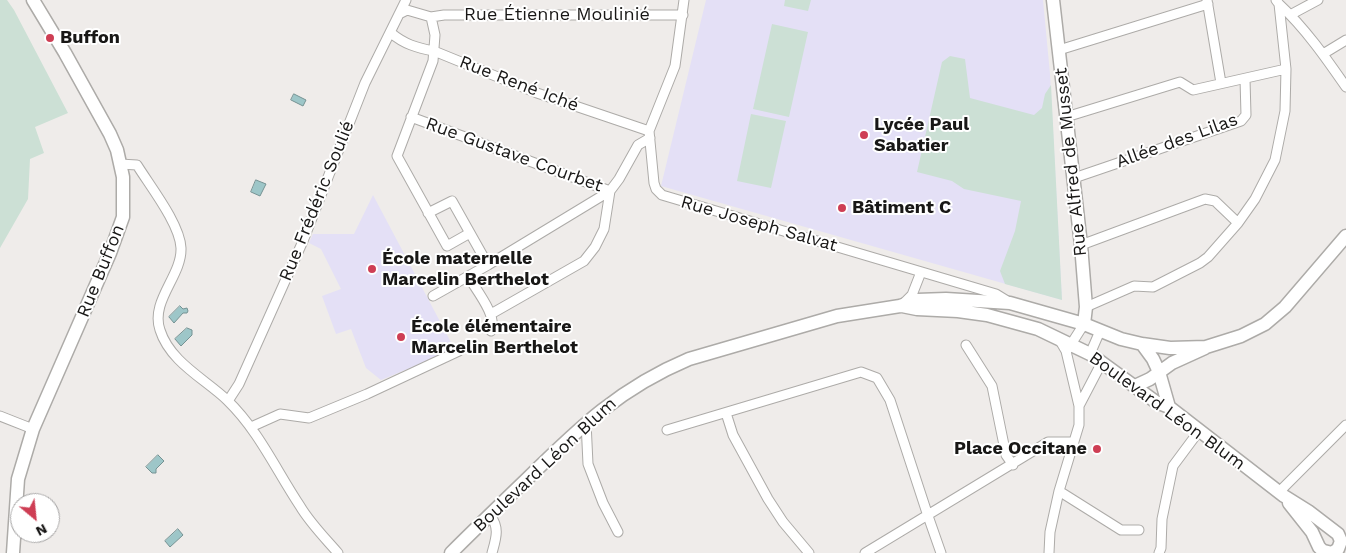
<!DOCTYPE html>
<html>
<head>
<meta charset="utf-8">
<style>
	body { margin:0 }
	#map { position:relative; width:1346px; height:553px; overflow:hidden; background:#efecea; font-family:"Work Sans",sans-serif }
	canvas { display:block }
	.north { position:absolute; left:10px; top:493px; width:50px; height:50px; box-sizing:border-box; background:#fff; border:1px solid #a3a2a2; border-radius:50%; rotate:152deg; font-size:14px; font-weight:700; line-height:20px; text-align:center; color:#181716 }
	.north::after { content:''; display:block; margin:auto; width:18px; height:22px; background:#ce3e54; clip-path:polygon(50% 0,100% 100%,50% 72%,0 100%) }
</style>
</head>
<body>
<div id="map">
<canvas width="1346" height="553"></canvas>
<div class="north">N</div>
</div>
<script>
const ctx = document.querySelector('canvas').getContext('2d');
ctx.lineJoin = 'round';
function paint(path, color) {
  ctx.fillStyle = color;
  ctx.fill(path, 'evenodd');
}
function strokePath(path, color, width, dash) {
  ctx.strokeStyle = color;
  ctx.lineWidth = width;
  ctx.lineCap = dash ? 'butt' : 'round';
  ctx.setLineDash(dash || []);
  ctx.stroke(path);
}
function drawText(font, color, halo, rows, align = 'center') {
  ctx.font = font + ' "Work Sans",sans-serif';
  ctx.lineWidth = 4;
  ctx.setLineDash([]);
  ctx.textBaseline = 'middle';
  ctx.strokeStyle = halo;
  ctx.fillStyle = color;
  for (const [text, x, y, turn = 0] of rows) {
    ctx.save();
    ctx.translate(x, y);
    ctx.rotate((+turn || 0) * Math.PI / 180);
    ctx.textAlign = isNaN(turn) ? turn : align;
    if (halo) ctx.strokeText(text, 0, 0);
    ctx.fillText(text, 0, 0);
    ctx.restore();
  }
}
paint(new Path2D(`
	M706,0H1043L1050,74L1062,300L661,186Z
	M373,195L453,346L444,354L381,380L366,368L351,329L336,334L322,296L341,289L321,249L309,243L313,234H354Z`), '#e4e0f6');
paint(new Path2D(`
	M0,0H7L14,10L68,113L35,127L44,153L30,159L28,199L0,248Z
	M785,0H811L808,11L784,6Z
	M772,24L808,32L789,117L753,109Z
	M950,56L965,59L970,98L1034,115L1042,108L1045,94L1051,85L1062,300L1005,284L1000,271L1015,231L1021,201L964,189L952,181L917,172L942,62Z
	M751,114L786,121L771,188L737,181Z`), '#cce0d5');
const water = new Path2D(`
	M294,94L306,100L303,106L291,100Z
	M256,180L266,184L260,196L251,192Z
	M180,306L183,309L187,308L188,311L187,313H183L174,323L169,317Z
	M187,328L192,330V335L181,346L175,339Z
	M158,455L164,461L156,469V473H152L146,467Z
	M178,529L183,535L170,547L165,541Z`);
paint(water, '#9dc6c8');
strokePath(water, '#759293', 1);
const street = new Path2D(`
	M684,0L675,66L649,131L654,183L656,189L662,195L996,294L1009,302
	M1207,0L1221,83
	M1279,4C1305,28 1326,58 1346,87
	M399,14L407,10L431,17L435,35L433,61L397,156L447,246L470,233
	M1290,15L1318,0
	M431,17L444,15H683
	M391,33C404,44 417,48 434,51L537,93L649,131
	M1059,50L1208,4
	M1323,54L1346,40
	M411,117L610,191L619,179L638,145L650,138
	M1066,117L1180,82L1193,90L1286,69
	M120,164L137,165C150,186 180,224 181,248C182,276 150,301 160,330C170,362 205,379 227,400C259,431 276,470 300,506C310,523 325,538 338,553
	M1074,178L1241,121L1246,115L1245,79
	M428,213L452,201L488,265
	M1081,245L1205,199L1215,201L1238,223
	M468,276C476,290 498,316 491,331
	M433,296L488,265L610,191
	M905,302L912,295L921,272
	M1086,307L1134,286L1153,287L1200,263L1208,257L1238,223L1255,199L1275,160L1285,111L1286,69L1279,4L1276,0
	M491,314L584,261L595,247L604,229L610,191
	M1059,339L1066,351L1079,406
	M966,345L992,386L1006,455L1013,465
	M1068,349L1084,324
	M1090,354L1100,331
	M228,401L239,384L303,241L365,83L406,0
	M726,413L733,435L768,499L783,522L809,553
	M0,416L33,429
	M586,422L588,464L603,503L618,532
	M251,427L280,414L309,418L367,394L459,351
	M667,430L861,372L877,378L890,400L928,516L941,553
	M1059,491L1121,530H1139
	M1279,492L1346,425
	M490,515C500,528 496,538 492,553
	M865,553L1048,442H1074
	M1049,553L1050,532L1059,491L1079,425V406L1102,362
	M1159,553L1161,548L1162,519L1173,466L1199,431`);
const secondary = new Path2D(`
	M1053,0L1081,245L1086,307L1084,324
	M902,306L917,309L958,311L987,315L1038,329L1090,354L1156,402L1169,407L1284,496L1308,511L1338,534L1341,541L1338,549L1332,553L1324,551
	M1142,344L1153,359L1159,372L1169,407
	M1135,386L1150,379L1172,363L1205,348
	M1289,503L1312,532L1319,547L1325,553
	M13,553L18,479L33,429L110,253L123,217V177L117,150L110,134L65,53L33,0
	M451,553C476,528 502,503 528,478C580,427 620,388 689,359L837,316L900,306L917,300L946,299L1010,303L1084,324L1121,339L1142,344L1170,348L1206,347L1241,336L1265,324L1285,307L1346,236`);
strokePath(street, '#adaba8', 11);
strokePath(secondary, '#adaba8', 15);
strokePath(street, '#fff', 9);
strokePath(secondary, '#fff', 12);
for (const [x, y, r, color] of [
	[50,38,5,"#ce3e54"],
	[864,135,5,"#ce3e54"],
	[842,208,5,"#ce3e54"],
	[372,269,5,"#ce3e54"],
	[401,337,5,"#ce3e54"],
	[1097,449,5,"#ce3e54"]
]) {
  const dot = new Path2D();
  dot.arc(x, y, r, 0, 2 * Math.PI);
  ctx.fillStyle = color;
  ctx.fill(dot);
  strokePath(dot, '#fff', 2);
}
drawText('18px', '#181716', '#fff', [
	["Rue Étienne Moulinié",557,15],
	["Rue René Iché",519,84,21],
	["Allée des Lilas",1177,141,-20],
	["Rue Gustave Courbet",514,155,20],
	["Rue Alfred de Musset",1071,162,-96],
	["Rue Frédéric Soulié",317,201,-68],
	["Rue Joseph Salvat",759,224,16],
	["Rue Buffon",101,271,-68],
	["Boulevard Léon Blum",1167,411,36],
	["Boulevard Léon Blum",545,465,-43]
]);
drawText('bold 18px', '#181716', '#fff', [
	["Buffon",60,38],
	["Lycée Paul",874,125],
	["Sabatier",874,146],
	["Bâtiment C",852,208],
	["École maternelle",382,259],
	["Marcelin Berthelot",382,280],
	["École élémentaire",411,327],
	["Marcelin Berthelot",411,348],
	["Place Occitane",1087,449,"right"]
], 'left');
</script>
</body>
</html>
